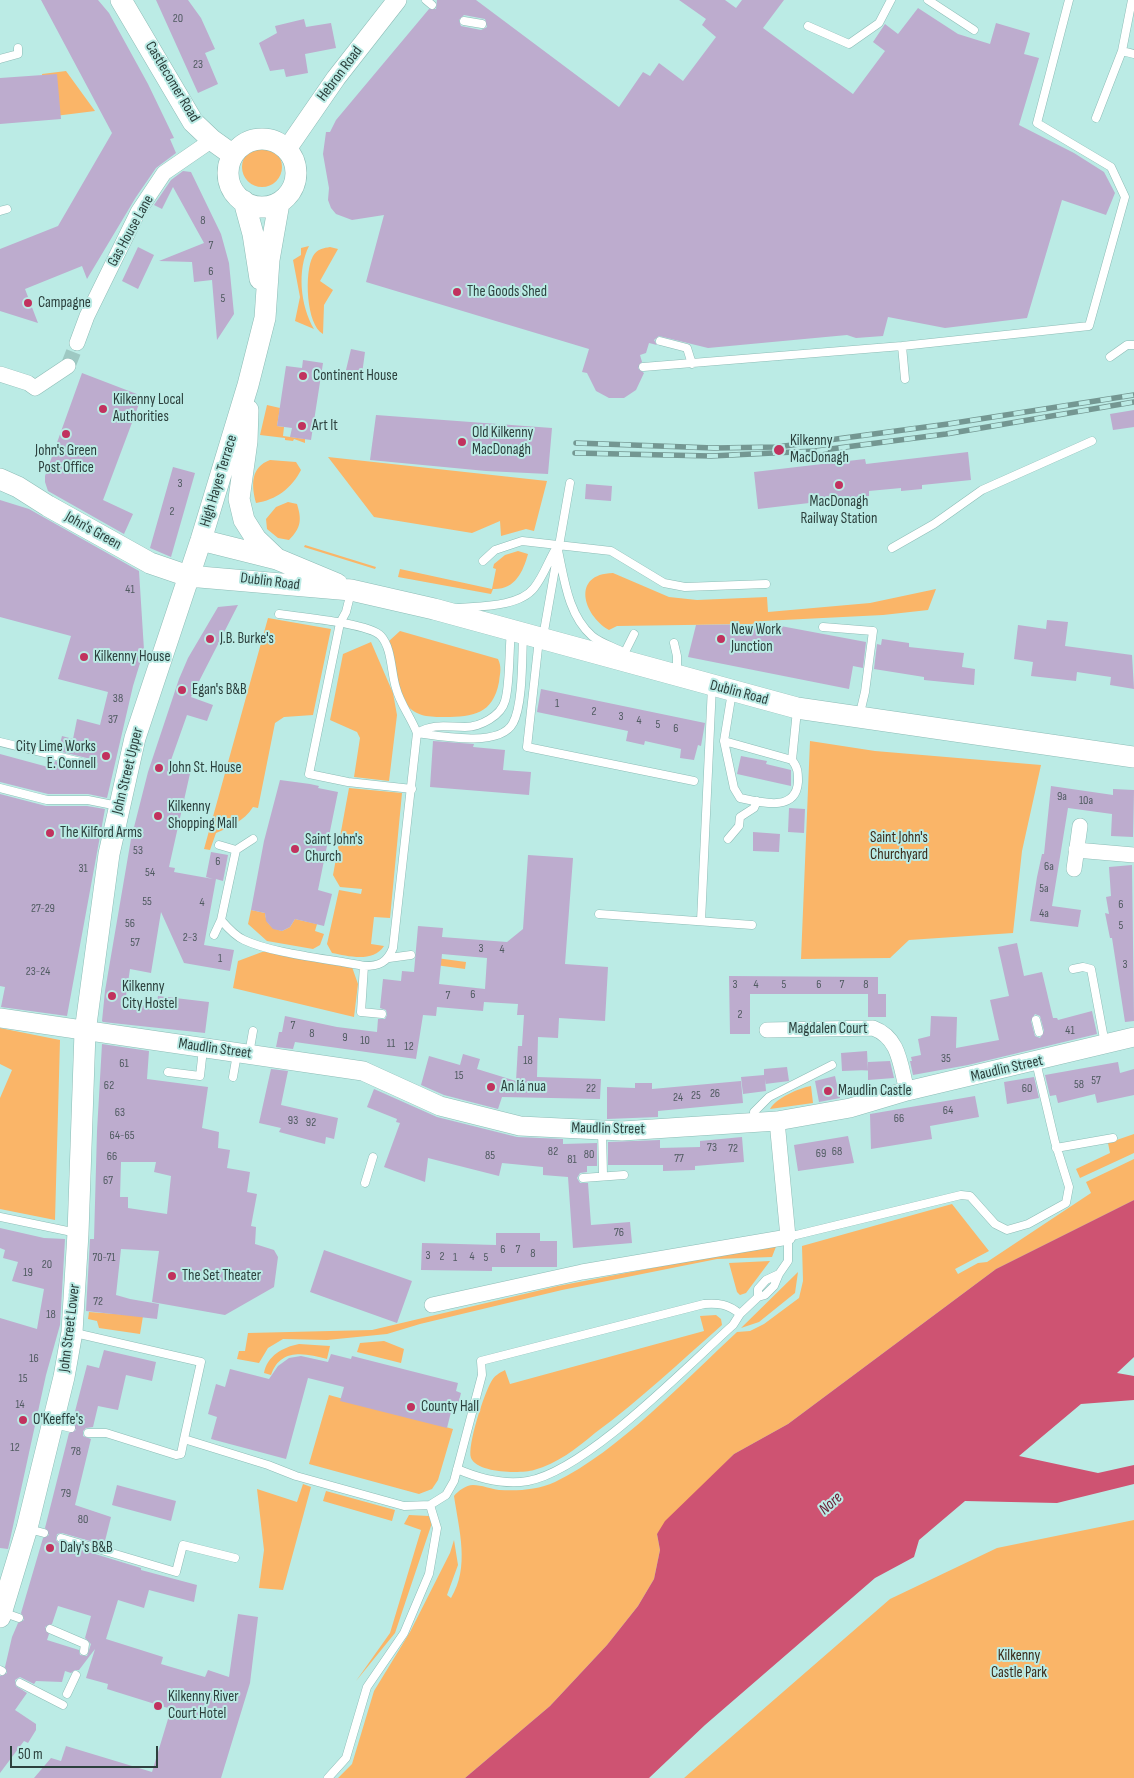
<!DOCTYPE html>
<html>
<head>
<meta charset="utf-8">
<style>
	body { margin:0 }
	#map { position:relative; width:1134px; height:1778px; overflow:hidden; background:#bbebe5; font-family:"Sofia Sans Condensed",sans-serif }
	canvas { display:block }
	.scale { position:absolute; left:10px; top:1746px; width:148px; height:22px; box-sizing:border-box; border:2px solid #2c403d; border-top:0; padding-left:6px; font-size:15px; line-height:18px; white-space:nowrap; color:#2c403d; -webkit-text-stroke:4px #bbebe5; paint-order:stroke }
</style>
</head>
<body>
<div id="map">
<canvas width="1134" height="1778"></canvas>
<div class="scale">50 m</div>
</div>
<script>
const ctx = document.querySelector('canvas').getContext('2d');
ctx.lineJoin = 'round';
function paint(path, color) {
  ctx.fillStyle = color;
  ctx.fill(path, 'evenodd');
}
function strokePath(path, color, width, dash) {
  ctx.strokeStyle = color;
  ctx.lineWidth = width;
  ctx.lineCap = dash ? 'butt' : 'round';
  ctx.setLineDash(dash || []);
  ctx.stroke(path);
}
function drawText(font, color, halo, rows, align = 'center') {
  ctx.font = font + ' "Sofia Sans Condensed",sans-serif';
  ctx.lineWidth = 4;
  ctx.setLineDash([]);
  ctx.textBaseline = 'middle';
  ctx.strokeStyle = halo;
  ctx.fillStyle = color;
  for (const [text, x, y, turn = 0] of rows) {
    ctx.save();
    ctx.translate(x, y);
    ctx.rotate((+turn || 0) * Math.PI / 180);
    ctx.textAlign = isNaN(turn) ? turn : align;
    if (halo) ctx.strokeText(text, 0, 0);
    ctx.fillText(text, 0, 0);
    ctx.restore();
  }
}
paint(new Path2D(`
	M66,71L95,111L47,117L42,74Z
	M242 167a20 20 0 1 1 40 0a20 20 0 1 1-40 0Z
	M309,246C297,270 300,305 314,329L295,321L300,297L293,260L301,255V248Z
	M330,247L338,249L320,281L333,290L324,305L323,334C306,325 304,272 313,256C317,249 324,248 330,247Z
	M267,405L280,408L277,426L284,427L283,436L305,439V443L294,439L293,441L285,440V438L260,435Z
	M328,457L547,481L534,531L526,529L501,536L500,521L472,533L374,517Z
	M270,460L296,462L301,470C292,488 276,500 256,503C251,484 251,467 270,460Z
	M288,502L297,504C302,520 301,528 289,540L278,538L267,529L266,519L276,507Z
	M305,545L376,567L375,569L304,547Z
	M518,551L528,554C523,572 515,590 493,589L491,594L398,577L400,569L492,589L496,569L493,568L494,564L505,555Z
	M613,573L669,597L697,600L767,597L768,612L870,603L936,589L928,610L883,615L763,621L752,624L617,626L609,630C583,615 571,574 613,573Z
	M268,618L331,629L313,715L284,717L275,723L258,808L253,807C244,821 230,827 216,833L210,850L204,849Z
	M400,631L498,659C502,667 500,673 499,682C493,714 473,717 445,717C430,717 416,717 406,704C394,686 393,662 389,641Z
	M371,642L393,693L397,715L389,781L354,777L360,738L357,732L330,720L343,654Z
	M810,741L875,751L1041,765L1022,851L1013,933L909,940L890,958L801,959Z
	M349,788L402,793L390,918L374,917L371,944L384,946C373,963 348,956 332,953L327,944L339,890L361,894L362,889L340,887L333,875Z
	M251,910L265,913C266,924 271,928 282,931L290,927L295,919L317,924L315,931L324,934L320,945L313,949L267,941L248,924Z
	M262,952H274L352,967L358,984L354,1017L233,988L238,961Z
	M429,957L466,962L465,969L428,964Z
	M0,1028L60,1040L55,1220L0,1209V1098L12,1070L0,1064Z
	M811,1086L813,1103L770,1109C776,1098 799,1088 811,1086Z
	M1134,1134V1153L1080,1178L1076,1169L1110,1153L1108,1143Z
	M1134,1159V1200L996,1269L788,1424L734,1454L657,1534L660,1550L654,1579L638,1606L607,1645L550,1706L465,1778H338L352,1764L374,1691L410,1632L450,1553L454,1540L458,1565L447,1595L451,1598C470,1567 459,1530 454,1496C458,1491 466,1485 473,1485C482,1485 491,1489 499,1490C519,1491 537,1490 555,1482C619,1451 684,1381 737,1332L750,1331L764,1324L799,1298L803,1281L802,1246L952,1204L989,1251L955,1269L958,1274L978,1263L987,1262L1091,1193L1086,1182Z
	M777,1244L772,1257L717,1259L562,1290L420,1324L387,1334L327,1340L283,1339L268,1348L259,1363L237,1359L239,1351H245L248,1333L372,1330L558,1286Z
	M770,1261L746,1293L740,1295L737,1292L729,1263Z
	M798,1272L795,1293L759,1322L741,1328Z
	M89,1312L143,1316L140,1334L99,1328L97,1321L88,1319Z
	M716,1315L721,1319L722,1325C680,1362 640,1400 595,1433C577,1448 557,1464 534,1470C520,1474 477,1473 471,1458C467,1446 484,1394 491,1382C494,1376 499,1373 505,1370L510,1384L704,1331L700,1316Z
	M384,1341L404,1349L401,1363L357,1352L360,1343Z
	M299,1344L330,1346L327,1359C305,1353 280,1348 271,1375L264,1373C267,1356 283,1347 299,1344Z
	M329,1395L453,1429L438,1480L432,1489L419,1494L309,1464Z
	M303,1484L311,1487L283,1590L259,1588L264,1550L257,1489L297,1502Z
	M326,1491L395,1510L392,1521L323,1501Z
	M409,1515L429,1516L432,1523L395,1633L356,1681L390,1633L421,1530L404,1524Z
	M1134,1520V1778H684L890,1599L997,1548Z`), '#fab568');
paint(new Path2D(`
	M1134,1200V1357L1117,1373L1134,1376V1400L1081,1404L1019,1456L1098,1473L1134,1465V1484L1057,1503L965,1501L919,1540L914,1557L875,1578L705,1725L649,1778H465L550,1706L607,1645L638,1606L654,1579L660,1550L657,1534L665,1521L734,1454L788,1424L996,1269Z`), '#ce5372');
paint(new Path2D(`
	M41,0H98L109,13L148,84L174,138L170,139L176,153L156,168L136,197L87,279L82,266L25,289L38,323L0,311V249L58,226L112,133Z
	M156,0H188L201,18L215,49L205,53L218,84L198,93Z
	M437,0H476L619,107L643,72L650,76L659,63L683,81L716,37L702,25L706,19L679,0H725L736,8L742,0H784L763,28L853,94L885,51L873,42L885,24L898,34L918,8L958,34L990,44L996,23L1030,33L1024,54L1039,58L1019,125L1074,153L1104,172L1115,193L1106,215L1062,200L1027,318L945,328L888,317L883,336L856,338L847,335L708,348L659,336L654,340L657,345L649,343L646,353L640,355L642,362L638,368L644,373L636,390L624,398H609L596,391L587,373L582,372L589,349L366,282L384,215L352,220L336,214L331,208L328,200L329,188L323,154L326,132H330L336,120L429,9H436ZM464,15L485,19L487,27L481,30L461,26L459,20Z
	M304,19L306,27L331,23L336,48L305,54L308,73L286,77L284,69L270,71L259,43L277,33L275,26Z
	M57,74L61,119L0,124V78Z
	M183,171L191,172L221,234L229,263L234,314L217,340L212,280L194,282L192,262L159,261L204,243L173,187L162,209L154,205L171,180Z
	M138,247L154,255L138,289L122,281Z
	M351,349L365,352L362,374L346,370Z
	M303,360L323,363L311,440L290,437L292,428L277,426L286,366L302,368Z
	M82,373L142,396L103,500L133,514L124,534L48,491L45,482V476Z
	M1134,410V427L1113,430L1110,414Z
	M376,415L552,428L548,474L486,471L370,460Z
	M968,452L971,480L922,485V489L901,491V488L869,491V496L758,509L754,472L865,459L866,464Z
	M173,467L195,473L171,557L150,548Z
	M586,484L612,486L611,501L585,499Z
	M0,500L29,509L139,571L144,650L133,686L107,798L88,794H48L0,782V754L48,767L53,768L55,761L92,770L97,769L98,764L95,760L58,751L62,736L73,739L77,719L100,725L108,692L58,679L71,636L0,617Z
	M238,605L191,697L213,705L207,721L187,715L170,763L191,769L169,867L175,868L174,872L213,879L206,877L211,852L228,855L223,881L216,879L204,945L234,950L230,971L184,963L161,912L151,973L130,969L125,1003L156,1007L158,996L209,1002L205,1033L103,1022L102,1021L105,991L131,839L148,772L179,679L188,658L218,607Z
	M1047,620L1068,622L1065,646L1132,655L1134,689L1110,685L1111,677L1077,672L1076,681L1031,676L1033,662L1014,659L1018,625L1046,629Z
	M770,624L866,642L863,668L853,666L849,689L688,657L696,625Z
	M882,639L909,643V647L964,653L962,667L975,669L974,685L924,680V677L874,669L877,644L881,645Z
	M541,689L705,723L701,746L698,745L694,760L680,758L681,749L645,741L644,745L626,741L628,731L537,712Z
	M433,741L474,744L473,747L505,750L503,770L531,772L529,795L430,787Z
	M741,756L767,761L766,764L791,770V786L737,774Z
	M280,780L310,784L319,786L318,788L338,792L318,890L332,894L324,926L295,919L290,927L282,931L273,929L266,921L265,913L251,910L264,841Z
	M1051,786L1113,795V789L1134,790L1133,837L1111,836L1112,814L1068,808L1052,906L1081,910L1078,927L1030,921L1037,877L1042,854H1044Z
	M0,794L46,806H87L105,809L67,1016L1,1007L5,987L0,986Z
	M789,808L805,809L804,833L788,832Z
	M753,832L780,834L779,852L753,851Z
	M528,855L573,858L565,964L608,967L605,1021L559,1018L558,1038L538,1037L537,1077L601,1079L600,1099L502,1097L498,1109L444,1095L421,1085L429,1056L460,1065L463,1054L480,1059L477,1069L516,1081L518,1046H522L524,1015H517L518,1004L484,1002L483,1011L437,1007L436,1016L423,1015L416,1059L295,1042L293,1049L276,1047L279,1032H282L285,1016L337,1027L377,1032L378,1019H385L387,1015L386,1010L380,1008L383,979L401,981L402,971L414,972L418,926L443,928L442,937L507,942L523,929ZM442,954L487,958L485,989L439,984Z
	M1132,865L1134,1021L1125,1022L1112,938H1110L1105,913L1109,914L1106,897L1111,896L1109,867Z
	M1017,943L1024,976L1042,972L1053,1018H1057L1058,1020L1092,1011L1097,1034L968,1065L913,1075L910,1061H912L911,1057L921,1055L918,1039L930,1036L931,1016L957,1017L956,1048L999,1040L990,1000L1009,996L998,947ZM1035,1014L1040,1016L1044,1031L1040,1038L1035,1036L1031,1021Z
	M729,976L878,977V994H750V1034H730Z
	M868,994H886V1017H868Z
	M102,1044L149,1051L147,1079L208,1087L202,1128L219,1132L218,1148L230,1150L227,1168L250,1172L247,1192L257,1194L251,1226L256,1227L255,1244L274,1250L278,1257L274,1287L225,1315L152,1302L159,1251L121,1249L116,1295L130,1299L159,1304L157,1319L86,1311L90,1239H94L97,1131ZM121,1162H156L154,1172L171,1176L167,1214L128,1208V1197H120Z
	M867,1051L868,1070L842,1071L841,1053Z
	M890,1061L894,1078L868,1080V1062Z
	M1118,1062L1120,1073L1134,1069V1095L1097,1103L1095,1094L1058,1103L1056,1095L1050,1096L1045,1075Z
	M787,1067L789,1081L765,1084V1079L766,1091L743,1094L741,1077L764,1075V1069Z
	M271,1069L288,1071L281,1105L338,1118L334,1139L326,1137L325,1144L317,1142L279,1132L281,1128L259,1123Z
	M835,1076L840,1098L819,1102L815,1081Z
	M1034,1077L1039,1098L1007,1104L1004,1082Z
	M741,1081L743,1103L658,1111V1117L607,1119V1087L635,1088V1083H652V1089Z
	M374,1089L437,1117L517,1137L563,1139V1144L597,1143V1166H587V1172L580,1173L577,1178L580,1183H588L591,1225L630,1222L632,1243L573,1248L568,1177L543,1175V1167L502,1163L499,1176L428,1158L425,1182L384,1167L400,1123L396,1122L397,1119L367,1107Z
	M975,1096L979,1117L930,1126L932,1139L871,1149L870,1114Z
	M848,1136L854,1163L798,1171L794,1145Z
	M742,1137L744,1162L695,1166V1170L663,1171V1165H608V1142L660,1140V1148L700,1147V1141Z
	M0,1228L44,1238L65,1239L60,1325L46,1375L8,1549L0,1548V1318L37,1329L44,1289L12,1281L18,1262L3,1258L5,1250L0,1248Z
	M496,1233H540V1241H557V1267H492V1271L421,1270L422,1243L496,1245Z
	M324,1250L412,1281L397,1323L310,1292Z
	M104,1350L156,1362L152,1381L126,1375L118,1410L98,1406L93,1427L86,1428L83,1431V1436L91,1439L90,1443L75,1505L111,1517L104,1545L62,1533L57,1534L56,1540L59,1543L141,1568V1570L197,1585L194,1602L149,1590L144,1608L118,1600L106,1639L163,1657L161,1664L205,1677L208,1670L229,1677L238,1614L258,1617L250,1683L221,1778H34L51,1758L61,1761L66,1746L152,1772L171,1709L107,1689L108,1684L86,1678L95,1649L79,1670H75L71,1673L65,1671L62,1682L36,1681L34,1684L20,1677L15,1680L16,1686L27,1693L15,1710L36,1724V1730L28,1743L24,1741L0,1773V1676L7,1673L5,1667L12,1637L18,1623L24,1620L21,1613L43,1538L49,1535L45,1528L69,1433L76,1430L72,1423L87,1365L99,1368ZM58,1606L91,1616L85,1638L91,1644L87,1656L80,1655L79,1650L47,1640L49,1634L45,1627L52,1624Z
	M331,1354L351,1359L352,1356L458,1383L456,1391L461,1393L457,1409L452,1408L447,1428L340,1401L344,1387L308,1378L286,1459L211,1439L217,1417L208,1414L216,1384L225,1387L230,1369L269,1379L278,1366L289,1358L301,1356L328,1362Z
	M117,1485L176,1501L171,1521L112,1505Z`), '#bdacce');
strokePath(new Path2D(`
	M68,366L77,343`), '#9ec9c3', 15, [15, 8]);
const service = new Path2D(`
	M426,0L432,5
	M928,0L974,30
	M1132,0L1122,51L1134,54
	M464,21L482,24
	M808,26L849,44L879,23L891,0
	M0,59L18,54V48
	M1096,118L1122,51
	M0,211L7,209
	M660,341L687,348L692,364
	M902,346L905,379
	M1110,357L1127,345H1134
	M643,367L902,346L1089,326L1125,197L1111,167L1037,123L1069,0
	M557,546C564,576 567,614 592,636C600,643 614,647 623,652
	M892,548L934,524L982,490L1092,441
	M483,561L495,550L522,541L611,551L664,583L685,587L766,584
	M351,592L346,612L340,623L309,774L348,782L412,789
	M458,608C480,606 519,607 534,588C543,577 548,562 555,550
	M823,627L873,631L865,692L859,717
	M543,637L570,483
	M539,639L527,747L694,781
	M674,643L677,656V673
	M623,656L634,634
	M732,692L724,741L792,760L797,710
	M417,733C439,736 500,748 513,723C523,705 522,657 523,635
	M417,733C434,723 447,727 465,727C480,727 501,716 505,701C510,685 509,649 511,631
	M724,741L734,788L740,798C760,802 796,813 798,782C798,772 798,768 792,760
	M0,742L93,765
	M0,788L47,800H88L118,806
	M253,839L236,850L221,920C227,927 235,936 244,940C274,954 330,959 364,966C379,966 387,963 393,948L417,733C411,717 400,704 396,688C391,673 392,648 381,636C369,623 299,617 279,614
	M728,839L739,826L740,817L754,808L757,801
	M219,845L236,850
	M599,914L752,925
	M701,921L712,686
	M214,935L221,920
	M389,958L411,955
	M364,966L361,1012L382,1014
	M1073,969L1083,967L1091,969L1105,1044
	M1036,1020L1039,1032
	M249,1054L253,1031
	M168,1072L200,1076L203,1049
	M233,1077L237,1054
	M756,1122L754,1112L769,1097L832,1065
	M602,1130L603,1175
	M1056,1148L1113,1138
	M583,1178L624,1175
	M365,1183L373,1157
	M0,1217L77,1233
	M758,1297V1289L766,1280L779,1274
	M75,1333L201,1362L184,1439L268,1465L296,1476L404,1506L430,1505L446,1495L454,1481L482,1375L481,1361L704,1304C719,1303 728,1304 740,1314
	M55,1424L71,1428
	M88,1433H106L176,1455L181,1454L184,1439
	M457,1469C478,1478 505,1485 528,1481C587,1470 686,1367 733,1325L740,1314L758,1297L765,1295L774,1286L779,1274L788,1261V1237L961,1195L970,1196L995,1224L1007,1230L1028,1224L1066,1203L1069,1187L1055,1142L1036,1062
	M29,1529L44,1533
	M61,1538L176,1572L183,1545L235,1558
	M2,1612L19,1618
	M50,1629L85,1644L84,1651
	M0,1670L2,1671
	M20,1683L63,1705
	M67,1694L76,1675
	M328,1778L346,1758L367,1687L404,1633L429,1574L437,1528L430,1505`);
const minor = new Path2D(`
	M77,343L87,316L138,212L164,173L212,140
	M0,374L28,383L35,388L68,366
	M1076,850L1134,855
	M1074,869L1080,826
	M767,1030L873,1028C900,1038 900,1065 907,1091
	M432,1305L582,1272L788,1237L777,1121`);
const tertiary = new Path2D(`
	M287,149L336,78L397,0
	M0,1018L363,1071L440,1106L520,1126L622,1131L777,1121L850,1108L907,1091L1134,1037`);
const secondary = new Path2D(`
	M121,0L193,122L212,140L233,155
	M228 173a34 34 0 1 1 68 0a34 34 0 1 1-68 0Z
	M244,201L253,234L260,279
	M248,410L247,441L239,499L244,520L256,539L277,559
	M0,479L18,487L48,506L150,563L188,576L351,590L434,609L797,708L1134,757
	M201,540L277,559L337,584
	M0,1617L27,1528L64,1377L72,1332L78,1233L85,1032L109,854L135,738L201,540L248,385L265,318L269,260L279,203`);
strokePath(service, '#8dbcb6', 9);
strokePath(minor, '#8dbcb6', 16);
strokePath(tertiary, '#8dbcb6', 20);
strokePath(secondary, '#8dbcb6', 22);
strokePath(service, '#fff', 8);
strokePath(minor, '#fff', 15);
strokePath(tertiary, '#fff', 19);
strokePath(secondary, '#fff', 21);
const rail = new Path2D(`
	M576,443L714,448L777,447L948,424L1134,395
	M575,453L711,456L815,451L946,434L1134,402`);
strokePath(rail, '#749792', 5.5);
strokePath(rail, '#bbebe5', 4, [11]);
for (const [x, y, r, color] of [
	[457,292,5,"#c1325e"],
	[28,303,5,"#c1325e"],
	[303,376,5,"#c1325e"],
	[103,409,5,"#c1325e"],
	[302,426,5,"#c1325e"],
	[66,434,5,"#c1325e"],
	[462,442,5,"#c1325e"],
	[779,450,6,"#c1325e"],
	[839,485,5,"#c1325e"],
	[210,639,5,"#c1325e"],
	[721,639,5,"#c1325e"],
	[84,657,5,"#c1325e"],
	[182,690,5,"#c1325e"],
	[106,756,5,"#c1325e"],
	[159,768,5,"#c1325e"],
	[158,816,5,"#c1325e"],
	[50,833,5,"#c1325e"],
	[295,849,5,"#c1325e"],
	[112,996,5,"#c1325e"],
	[491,1087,5,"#c1325e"],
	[828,1091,5,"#c1325e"],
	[172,1276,5,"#c1325e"],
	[411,1407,5,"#c1325e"],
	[23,1420,5,"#c1325e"],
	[50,1548,5,"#c1325e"],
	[158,1706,5,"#c1325e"]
]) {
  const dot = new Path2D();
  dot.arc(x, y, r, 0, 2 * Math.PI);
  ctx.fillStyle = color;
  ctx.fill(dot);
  strokePath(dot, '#bbebe5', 2);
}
drawText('12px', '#505b61', null, [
	["20",178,19],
	["23",198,65],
	["8",203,221],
	["7",211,246],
	["6",211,272],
	["5",223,299],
	["3",180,484],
	["2",172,512],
	["41",130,590],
	["38",118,699],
	["1",557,704],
	["2",594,712],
	["3",621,717],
	["37",113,720],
	["4",639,721],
	["5",658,725],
	["6",676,729],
	["9a",1062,797],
	["10a",1086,801],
	["53",138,851],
	["6",218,862],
	["6a",1049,867],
	["31",83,869],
	["54",150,873],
	["5a",1044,889],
	["55",147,902],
	["4",202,903],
	["6",1121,905],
	["27-29",43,909],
	["4a",1044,914],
	["56",130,924],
	["5",1121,926],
	["2-3",190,938],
	["57",135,943],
	["3",481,949],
	["4",502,950],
	["1",220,959],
	["3",1125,965],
	["23-24",38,972],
	["3",735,985],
	["4",756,985],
	["5",784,985],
	["6",819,985],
	["7",842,985],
	["8",866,985],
	["6",473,995],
	["7",448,996],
	["2",740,1015],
	["7",293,1026],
	["41",1070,1031],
	["8",312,1034],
	["9",345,1038],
	["10",365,1041],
	["11",391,1044],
	["12",409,1047],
	["35",946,1059],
	["18",528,1061],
	["61",124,1064],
	["15",459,1076],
	["57",1096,1081],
	["58",1079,1085],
	["62",109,1086],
	["22",591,1089],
	["60",1027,1089],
	["26",715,1094],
	["25",696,1096],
	["24",678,1098],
	["64",948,1111],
	["63",120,1113],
	["66",899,1119],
	["93",293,1121],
	["92",311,1123],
	["64-65",122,1136],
	["73",712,1148],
	["72",733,1149],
	["82",553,1152],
	["68",837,1152],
	["69",821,1154],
	["80",589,1155],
	["85",490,1156],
	["66",112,1157],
	["77",679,1159],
	["81",572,1160],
	["67",108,1181],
	["76",619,1233],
	["6",503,1250],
	["7",518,1250],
	["8",533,1254],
	["3",428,1256],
	["2",442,1257],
	["4",472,1257],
	["70-71",104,1258],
	["1",455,1258],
	["5",486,1258],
	["20",47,1265],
	["19",28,1273],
	["72",98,1302],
	["18",51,1315],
	["16",34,1359],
	["15",23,1379],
	["14",20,1405],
	["12",15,1448],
	["78",76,1452],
	["79",66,1494],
	["80",83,1520]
]);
drawText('15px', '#2c403d', '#bbebe5', [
	["Hebron Road",340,74,-53],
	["Castlecomer Road",172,82,59],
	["Gas House Lane",131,231,-61],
	["High Hayes Terrace",219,481,-73],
	["John's Green",93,531,29],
	["Dublin Road",270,582,7],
	["Dublin Road",739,693,15],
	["John Street Upper",128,771,-76],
	["Magdalen Court",828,1029],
	["Maudlin Street",215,1049,8],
	["Maudlin Street",1007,1069,-13],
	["Maudlin Street",608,1129,1],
	["John Street Lower",70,1328,-83]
]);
drawText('15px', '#2c403d', '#bbebe5', [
	["The Goods Shed",467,292],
	["Campagne",38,303],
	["Continent House",313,376],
	["Kilkenny Local",113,400],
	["Authorities",113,417],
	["Art It",312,426],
	["Old Kilkenny",472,433],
	["MacDonagh",472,450],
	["Kilkenny",790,441],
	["MacDonagh",790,458],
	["John's Green",66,451,"center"],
	["Post Office",66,468,"center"],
	["MacDonagh",839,502,"center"],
	["Railway Station",839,519,"center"],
	["New Work",731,630],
	["Junction",731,647],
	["J.B. Burke's",220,639],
	["Kilkenny House",94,657],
	["Egan's B&B",192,690],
	["City Lime Works",96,747,"right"],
	["E. Connell",96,764,"right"],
	["John St. House",169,768],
	["Kilkenny",168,807],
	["Shopping Mall",168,824],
	["The Kilford Arms",60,833],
	["Saint John's",305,840],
	["Church",305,857],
	["Kilkenny",122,987],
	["City Hostel",122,1004],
	["An lá nua",501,1087],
	["Maudlin Castle",838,1091],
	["The Set Theater",182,1276],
	["County Hall",421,1407],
	["O'Keeffe's",33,1420],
	["Daly's B&B",60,1548],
	["Kilkenny River",168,1697],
	["Court Hotel",168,1714]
], 'left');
drawText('15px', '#3b2a19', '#bbebe5', [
	["Saint John's",899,838],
	["Churchyard",899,855],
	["Kilkenny",1019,1656],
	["Castle Park",1019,1673]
]);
drawText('italic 16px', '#6b1c33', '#bbebe5', [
	["Nore",831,1504,-42]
]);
</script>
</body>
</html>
